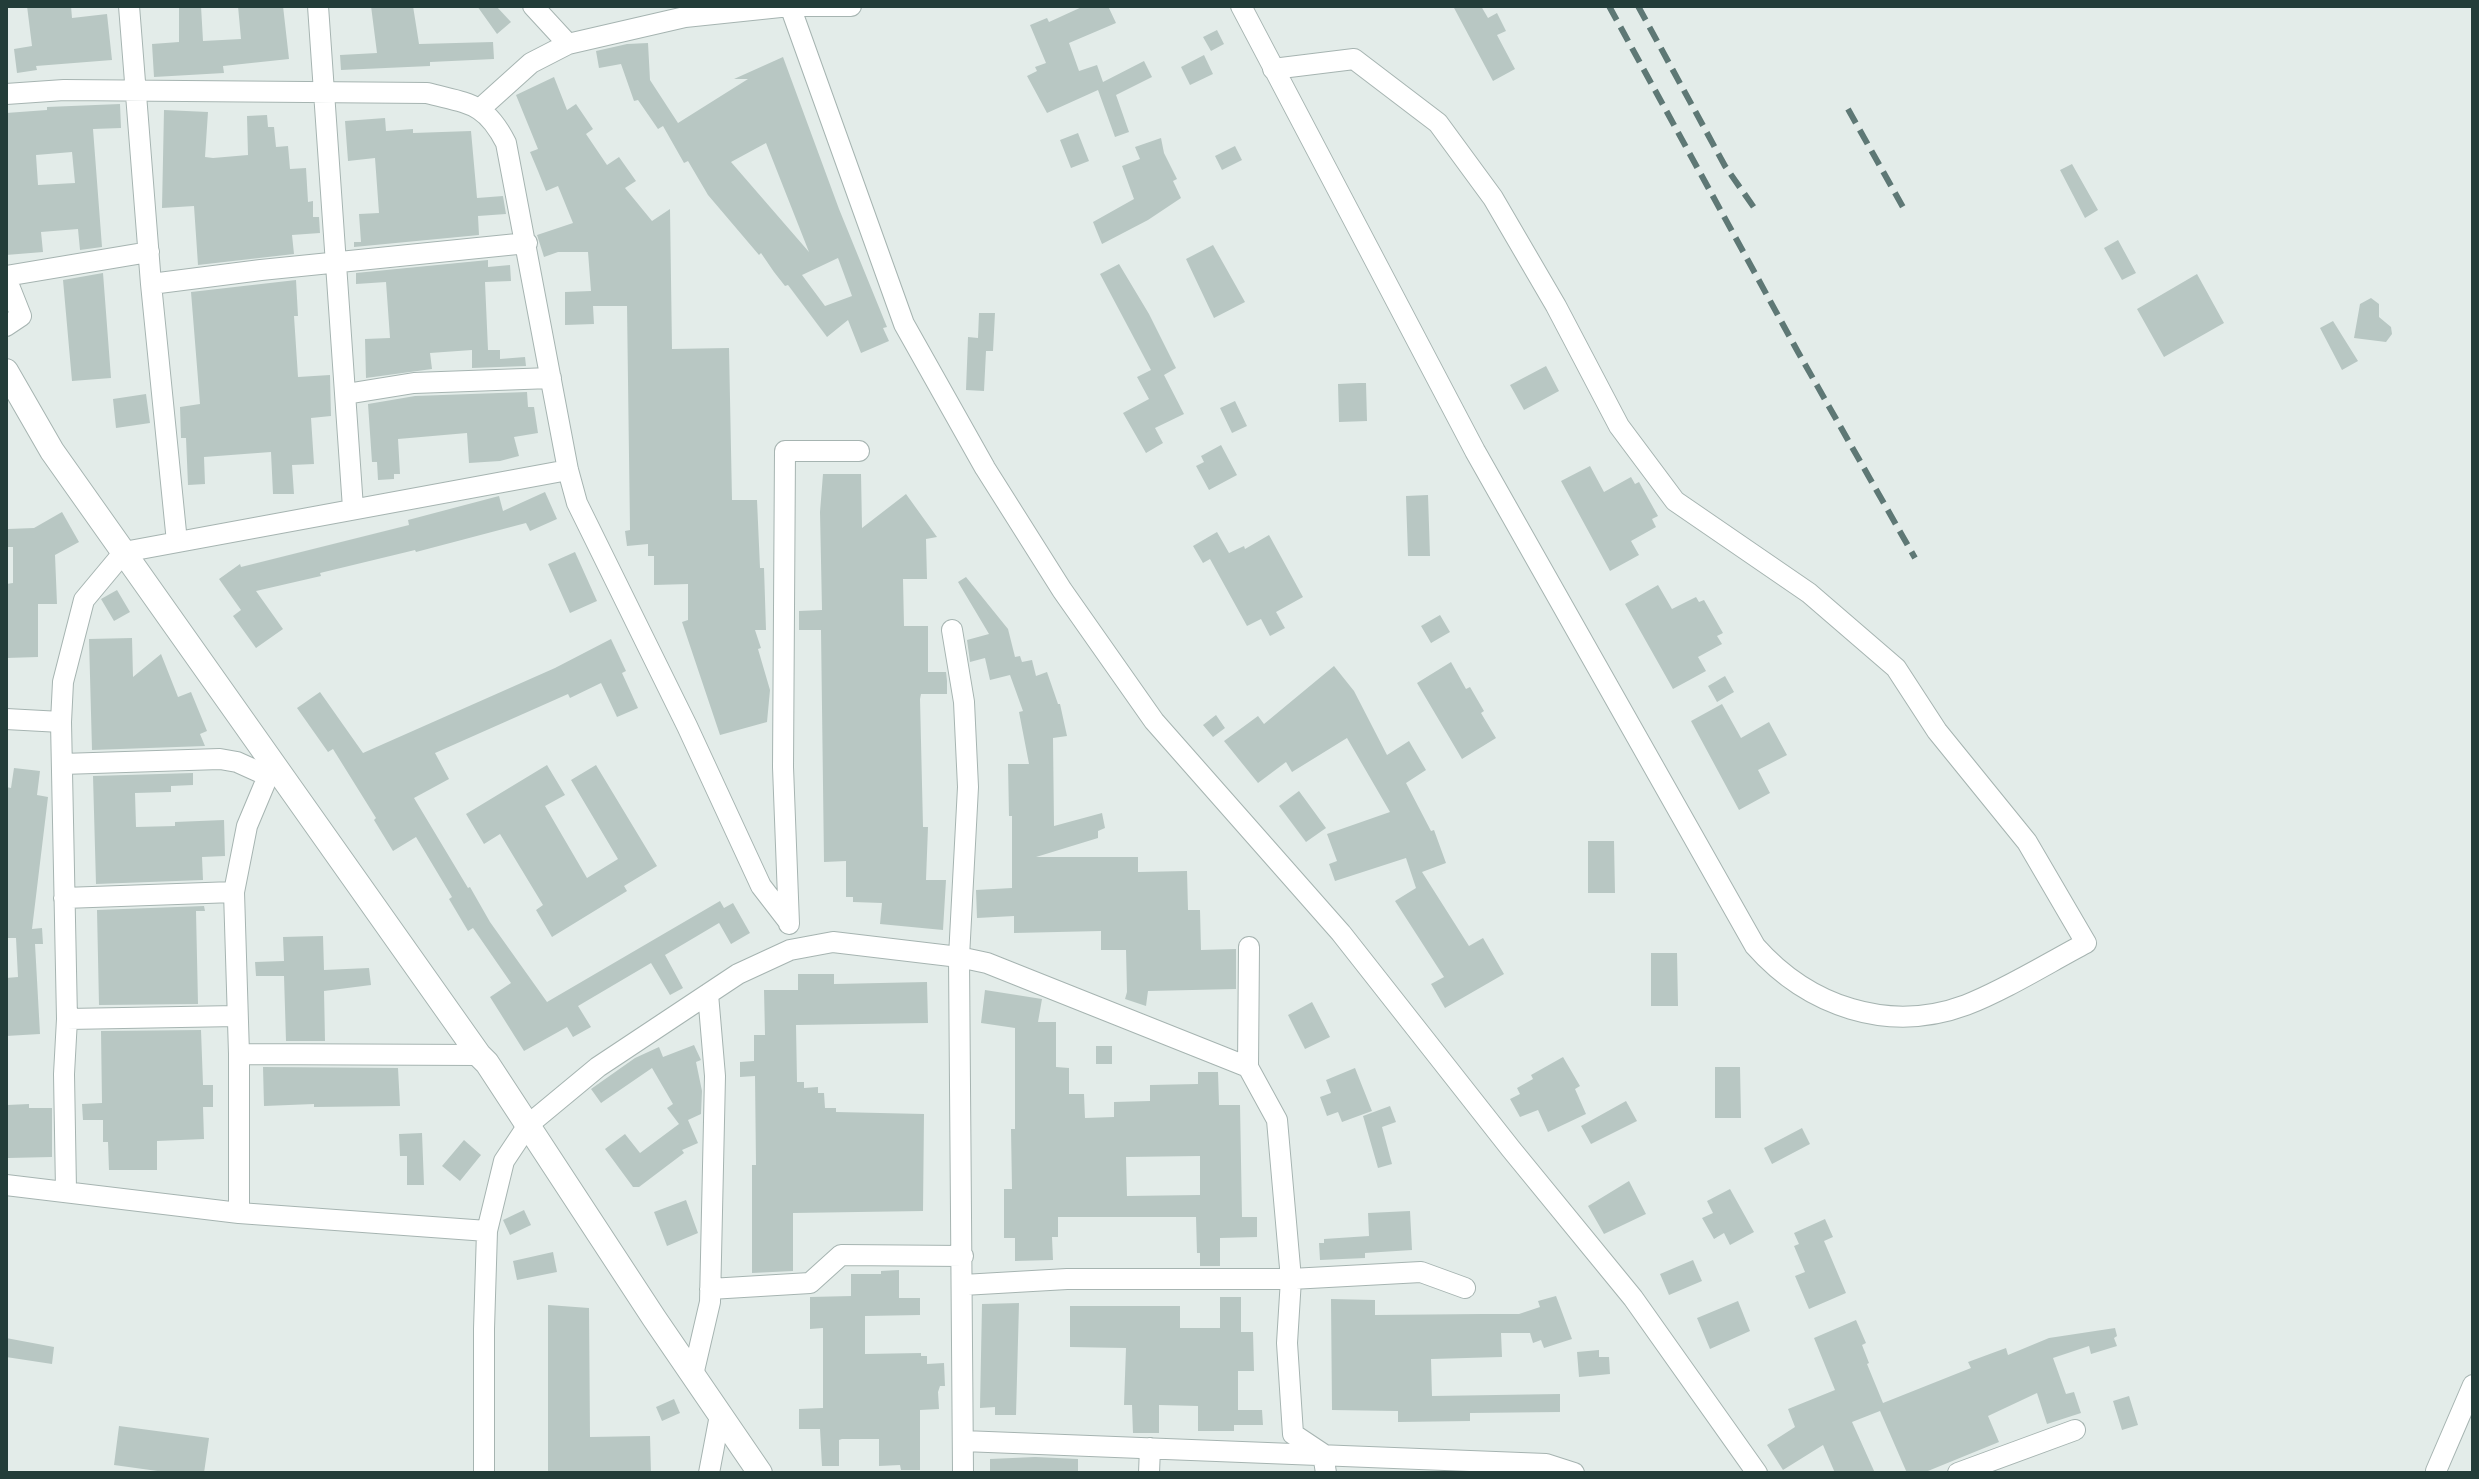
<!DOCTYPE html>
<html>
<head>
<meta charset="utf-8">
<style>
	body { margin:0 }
	#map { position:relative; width:2479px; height:1479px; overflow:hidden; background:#e3ece9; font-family:Barlow,sans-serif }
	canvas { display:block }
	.frame { position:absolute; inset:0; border:8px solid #233d39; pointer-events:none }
</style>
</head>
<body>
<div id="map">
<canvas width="2479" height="1479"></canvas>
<div class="frame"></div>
</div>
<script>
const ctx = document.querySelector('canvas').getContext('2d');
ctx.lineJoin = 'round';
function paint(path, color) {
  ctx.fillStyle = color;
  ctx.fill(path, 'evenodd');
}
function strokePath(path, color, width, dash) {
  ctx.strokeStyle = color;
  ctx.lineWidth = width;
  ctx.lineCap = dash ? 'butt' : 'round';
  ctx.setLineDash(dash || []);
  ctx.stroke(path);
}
paint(new Path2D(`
	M27,6H71L72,18L107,14L112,60L36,66L37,70L17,73L14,49L32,46Z
	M179,6H201L203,41L241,39L238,6H283L289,59L223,66L224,73L154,77L152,44L179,42Z
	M371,6H413L419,44L493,42L494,59L430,62V66L341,70L340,55L377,53Z
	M477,6H496L511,22L497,34Z
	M1084,6H1108L1116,23L1069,43L1079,71L1097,65L1103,82L1144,61L1152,77L1116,95L1129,132L1115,137L1098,90L1047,113L1027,76L1037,71L1035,67L1046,63L1030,25L1047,18L1049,22Z
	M1453,6H1481L1488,18L1497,13L1506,31L1497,35L1515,69L1493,81Z
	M1217,30L1224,44L1211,51L1203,37Z
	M648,43L650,80L678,123L748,79H734L783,57L839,209L887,327L883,328L889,341L861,353L848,320L827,337L788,285L785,286L774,272L761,253L759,255L708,195L688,161L684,163L663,126L658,129L638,100L634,101L621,64L599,68L596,51L627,44ZM766,143L809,252L731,162ZM838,258L852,296L825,306L802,275Z
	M1204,55L1213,74L1190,85L1181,67Z
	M554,77L567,110L576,104L593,129L586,134L607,165L619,157L636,181L625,188L652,221L670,209L672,349L729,348L732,500H757L760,568H764L766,630H755L761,648L758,649L770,690L767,722L720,735L682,622L688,620V584L654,585V556H648V544L627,546L625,531L630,530L627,306H593L594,324L565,325V292L591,291L588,252H558L544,257L537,235L573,223L558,186L546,191L538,171L530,152L538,149L516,95Z
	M120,104L121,128L93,129L102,247L80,250L78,229L41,232L43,252L6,255V113L47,110V107ZM72,152L75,183L38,185L36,155Z
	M164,110L208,112L205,157L213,158L248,155L247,116L267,115L268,127H274L276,147L288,146L290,169L306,168L308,202L313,201V217H319L320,233L292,235L294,254L198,265L194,206L162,208Z
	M385,118L386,131L413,129V133L471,131L477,198L503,196L506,214L478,216L479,235L354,247V242H361L359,214L379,213L375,158L348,161L345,121Z
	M1078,133L1089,161L1071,168L1060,140Z
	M1161,138L1164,153L1177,179L1173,181L1181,198L1148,220L1102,244L1093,222L1134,199L1122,166L1140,159L1135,147Z
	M1235,146L1242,160L1222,170L1215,156Z
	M2072,164L2098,210L2085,218L2060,170Z
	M2118,240L2136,273L2122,280L2104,248Z
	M1213,245L1245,302L1214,318L1186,259Z
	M488,260V267L510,265L511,281L485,282L488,350H500V359L525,357L526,366L472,368V350L430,353L432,369L366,378L365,339L390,338L386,282L356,284V273Z
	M1119,264L1149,314L1176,368L1164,375L1184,414L1155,428L1163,443L1146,453L1123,413L1149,399L1137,377L1151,370L1100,274Z
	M103,273L111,378L72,381L63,280Z
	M2197,274L2224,323L2164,357L2137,309Z
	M296,280L298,316H294L298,377L330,375L331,416L311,418L314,464L292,465L294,494H273L271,452L204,457L205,484L188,485L186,438H181L180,407L200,404L191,292Z
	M2371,298L2379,304V317L2391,327L2392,334L2386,342L2354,338L2360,304Z
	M979,313H995L993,351H986L984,391L966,390L968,337L978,338Z
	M2333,321L2358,361L2342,370L2320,328Z
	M1546,366L1559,391L1524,410L1510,385Z
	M1359,383H1366L1367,421L1339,422L1338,384Z
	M527,392L528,407H534L538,433L514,437L519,456L500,461L469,463L467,433L398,439L400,474H394V479L378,480L377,462H372L368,404L415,396Z
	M146,394L150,423L116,428L113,399Z
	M1235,401L1247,426L1232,433L1220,408Z
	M1221,445L1237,475L1209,490L1196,466L1204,462L1201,456Z
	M1590,466L1604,492L1631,477L1635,484L1639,482L1658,516L1652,519L1656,527L1631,541L1639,555L1610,571L1561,481Z
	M823,474H861L862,528L906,494L937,537L926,539L927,579H903L904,626H928V672H946L947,681V694H921L920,699L923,827H928L926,880H946L943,930L880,924L882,903L853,902V897H846V861L824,862L821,630H799V611L822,610L820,512Z
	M545,492L557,519L530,531L526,523L416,552L415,550L320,573L321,576L256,591L283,629L256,648L233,616L241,610L219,579L240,564L241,567L409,525L408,520L499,496L503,511Z
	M1428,495L1430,556H1408L1406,496Z
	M62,512L79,542L55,555L57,604H38V657L6,658V584L13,583V547H8V529L34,528Z
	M1217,532L1229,553L1244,546L1245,549L1269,535L1303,597L1276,612L1285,628L1270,636L1261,619L1247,626L1210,559L1203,563L1193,546Z
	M575,552L597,601L570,613L548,564Z
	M966,577L1008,629L1015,657L1020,656L1022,662L1032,660L1036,676L1047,672L1058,704H1060L1067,736L1053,738L1054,826L1102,813L1105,828L1098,831V838L1036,857H1138V872L1187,871L1188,910H1200L1201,950L1236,949V989L1148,991L1146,1006L1125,999L1127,992L1126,950H1101V931L1014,933V916L977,918L976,890L1012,888V816H1009L1008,764H1029L1019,712L1023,711L1010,675L990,680L985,658L970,662L967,640L989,634L958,582Z
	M1658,585L1672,609L1696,597L1699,602L1704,600L1723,633L1717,636L1722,644L1698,657L1706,671L1673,689L1625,604Z
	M117,590L130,612L114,621L101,599Z
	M1440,615L1450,632L1431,643L1421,626Z
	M132,638L133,677L161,654L178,697L191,692L207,731L200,734L205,746L92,750L89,639Z
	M611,639L626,671L622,673L638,708L617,717L601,683L570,698L568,694L435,753L449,779L414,798L468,888L470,887L490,922L547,1002L720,901L724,908L733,903L750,933L731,944L719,923L665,955L683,988L670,995L651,963L578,1006L591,1027L573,1037L567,1027L524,1051L490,997L511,983L473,928L468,931L449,899L452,897L416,837L393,851L374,820L376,818L333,749L328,752L297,708L320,692L363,753L555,668Z
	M1451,662L1466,689L1470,687L1484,711L1481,713L1496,738L1462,759L1417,683Z
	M1334,666L1354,691L1387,755L1409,741L1426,770L1406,783L1431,831L1434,830L1446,863L1422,872L1469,946L1483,938L1504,974L1445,1008L1431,984L1444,977L1395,901L1416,888L1406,858L1335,881L1329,864L1337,861L1327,834L1390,812L1347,738L1292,772L1286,762L1258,783L1224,741L1258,716L1264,724Z
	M1725,676L1734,692L1717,702L1708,686Z
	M1722,704L1741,738L1769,722L1787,755L1758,770L1770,793L1739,810L1691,721Z
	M1216,715L1225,728L1213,737L1203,725Z
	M547,765L565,795L545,806L587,878L618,859L571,780L596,765L657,866L624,886L627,891L552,937L536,910L543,905L500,834L484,844L466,814Z
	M14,768L40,771L37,795L48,797L32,929L42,928L43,944H35L40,1034L6,1036V978L18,977L16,938H6V787L11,788Z
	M193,773V785L171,786V792L135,793L136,827L175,826V822L224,820L225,856L202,857L203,880L96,884L93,776Z
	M1299,791L1326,828L1306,842L1279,806Z
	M1588,841H1614L1615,893H1588Z
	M204,906L205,911H196L198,1004L99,1005L97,910Z
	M323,936L324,970L369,968L371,985L324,991L325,1041H286L284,976H256L255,962L284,961L283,937Z
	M1651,953H1677L1678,1006H1651Z
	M798,974H834V984L927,982L928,1023L796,1025L797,1082H804V1088L818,1087V1093H824L825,1108H836V1112L924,1114L923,1211L793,1213V1271L752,1273V1165H756L755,1076L740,1077V1062L754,1061V1035H765L764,990H798Z
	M985,990L1042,999L1038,1022H1056V1067L1069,1068V1094H1084L1085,1118L1114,1117V1102L1150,1101V1085L1198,1084V1072H1218L1219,1105H1240L1242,1217H1257V1237L1220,1238V1266H1200V1253H1197L1196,1217H1058V1237H1052L1053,1260L1015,1261V1238H1004V1189H1012L1011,1129H1015V1028L981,1023ZM1200,1156V1195L1127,1196L1126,1157Z
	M1312,1002L1330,1037L1305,1049L1288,1015Z
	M201,1030L203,1085H213V1107H203L204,1139L157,1141V1170H109L108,1142H103V1120H83L82,1104L102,1103L101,1031Z
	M694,1045L701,1060L696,1062L702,1091L701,1114L688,1120L698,1143L682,1150L684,1153L639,1187H633L605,1149L625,1134L640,1153L679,1124L667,1108L673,1104L652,1068L601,1103L591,1089L635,1058L659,1047L663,1057Z
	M1096,1046H1112V1064H1096Z
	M1563,1057L1580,1086L1575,1089L1586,1114L1548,1132L1538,1110L1520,1117L1510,1099L1520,1094L1517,1088L1533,1079L1531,1075Z
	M263,1067L398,1068L400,1106L314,1107V1104L264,1106Z
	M1715,1067H1740L1741,1118H1715Z
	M1355,1068L1372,1111L1342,1122L1338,1112L1327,1116L1320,1097L1331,1093L1326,1080Z
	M1626,1101L1637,1121L1591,1144L1581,1126Z
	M29,1104V1108H52V1157L8,1158L7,1105Z
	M1390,1106L1396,1122L1382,1127L1392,1164L1378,1168L1363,1116Z
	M1802,1128L1810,1144L1772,1164L1764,1148Z
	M422,1133L424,1185H407V1156H400L399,1134Z
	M464,1140L481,1155L460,1181L442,1166Z
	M1629,1181L1646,1214L1604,1234L1588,1206Z
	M1730,1189L1754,1232L1730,1245L1724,1233L1714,1239L1702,1218L1713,1213L1707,1201Z
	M686,1200L698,1233L667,1246L654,1212Z
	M524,1210L531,1225L510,1235L503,1220Z
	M1410,1211L1412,1250L1365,1253V1258L1320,1260L1319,1243H1324V1239L1369,1236L1368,1213Z
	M1825,1219L1833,1237L1824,1241L1846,1293L1809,1309L1795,1276L1805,1272L1794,1246L1799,1244L1794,1233Z
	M553,1252L557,1272L517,1280L513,1261Z
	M1693,1260L1702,1281L1669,1295L1660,1274Z
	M899,1270V1298H920V1315L865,1316V1354L921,1353V1356H927V1364L944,1363L945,1386H940L938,1392L939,1409L920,1410V1470H901L900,1465L879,1466V1439H842L839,1440V1466H822L820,1429H799V1409L823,1408V1328L810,1329V1297L851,1296V1274H881V1271Z
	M1556,1296L1572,1339L1544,1348L1541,1340L1533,1343L1530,1333H1501L1502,1357L1431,1359L1432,1396L1560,1394V1412L1470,1413V1421L1398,1422V1411L1332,1410L1331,1299L1375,1300V1315L1482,1314H1519L1540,1307L1538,1301Z
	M1220,1297H1241V1332H1253L1254,1371H1238V1410H1262L1263,1425H1234V1431H1198V1406L1159,1405V1433H1133L1132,1405H1124L1126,1348L1070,1347V1306H1180V1328H1220Z
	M1738,1301L1750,1331L1710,1349L1697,1318Z
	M1019,1303L1016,1415H995V1407L980,1408L982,1304Z
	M548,1305L589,1308L590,1437L650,1436L651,1473H548Z
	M1856,1320L1866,1343L1862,1345L1869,1363L1867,1364L1883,1403L1971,1368L1968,1362L2006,1348L2008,1355L2049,1338L2115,1328L2117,1336L2114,1338L2117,1346L2091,1354L2089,1346L2053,1358L2066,1394L2074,1392L2081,1413L2047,1424L2037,1393L1988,1416L1999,1442L1923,1473H1907L1880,1411L1852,1422L1875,1473H1835L1823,1445L1783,1470L1767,1445L1795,1427L1788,1409L1835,1390L1814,1338Z
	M6,1338L54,1347L52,1364L6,1357Z
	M1599,1350V1357H1609L1610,1374L1579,1377L1577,1352Z
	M2129,1396L2138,1425L2122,1430L2113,1401Z
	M674,1399L680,1413L662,1421L656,1407Z
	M119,1426L209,1438L204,1473H172L114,1465Z
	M1035,1457L1078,1459V1473H990V1459Z`), '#b8c7c3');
const minor = new Path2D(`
	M129,6L151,284L177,542
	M318,6L353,508
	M533,6L568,44
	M788,6H851
	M1241,6L1475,451L1755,946C1808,1006 1888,1034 1966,1005C2005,990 2048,963 2086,943L2027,842L1937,731L1896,668L1809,593L1675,501L1619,426L1556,306L1493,198L1438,123L1354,59L1273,69
	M6,94L64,90L427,93C469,104 485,102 506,143L568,470L577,503L687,726L761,886L788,921
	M481,108L531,63L568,44L685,17L790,6L904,324L985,468L1062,590L1154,721L1341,933L1511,1149L1633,1298L1757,1473
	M6,276L149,252
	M6,278L21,316L6,326
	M151,284L261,270L527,243
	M346,394L414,383L551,378
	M952,630L964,702L968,787L959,957L963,1473
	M6,719L61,722
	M62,764L220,759L237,762L268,776
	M64,898L234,892
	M789,924L783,767L785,451H859
	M67,1019L237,1016
	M239,1054L479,1055
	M1248,1067L1249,947
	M6,1185L239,1213L487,1231
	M66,1190L64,1074L67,1019L61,722L63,682L84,600L124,552L568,470
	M239,1213V1054L234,892L247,826L268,776L276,767
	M963,1285L1067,1279H1291L1421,1272L1465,1288
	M710,1289L810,1283L841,1255L963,1256
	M693,1375L710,1302L715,1076L708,994
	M963,1441L1546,1464L1574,1473
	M2436,1471L2473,1385
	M484,1473V1329L487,1231L504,1161L528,1125L598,1067L738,974L790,950L833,942L959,957L987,963L1248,1067L1277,1120L1291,1279L1287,1343L1293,1434L1323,1454L1326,1473
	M709,1473L720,1415
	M1149,1473L1150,1448
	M1958,1473L2075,1430`);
const tertiary = new Path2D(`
	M6,371L52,451L479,1055L487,1063L654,1318L760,1473`);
strokePath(minor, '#a6b4b1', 22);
strokePath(tertiary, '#a6b4b1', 26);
strokePath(minor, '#fff', 20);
strokePath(tertiary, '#fff', 24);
strokePath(new Path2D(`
	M1609,6L1798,352L1915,558
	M1638,6L1725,166L1755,209
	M1848,109L1904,209`), '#5e7875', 6, [16, 8]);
</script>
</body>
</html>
